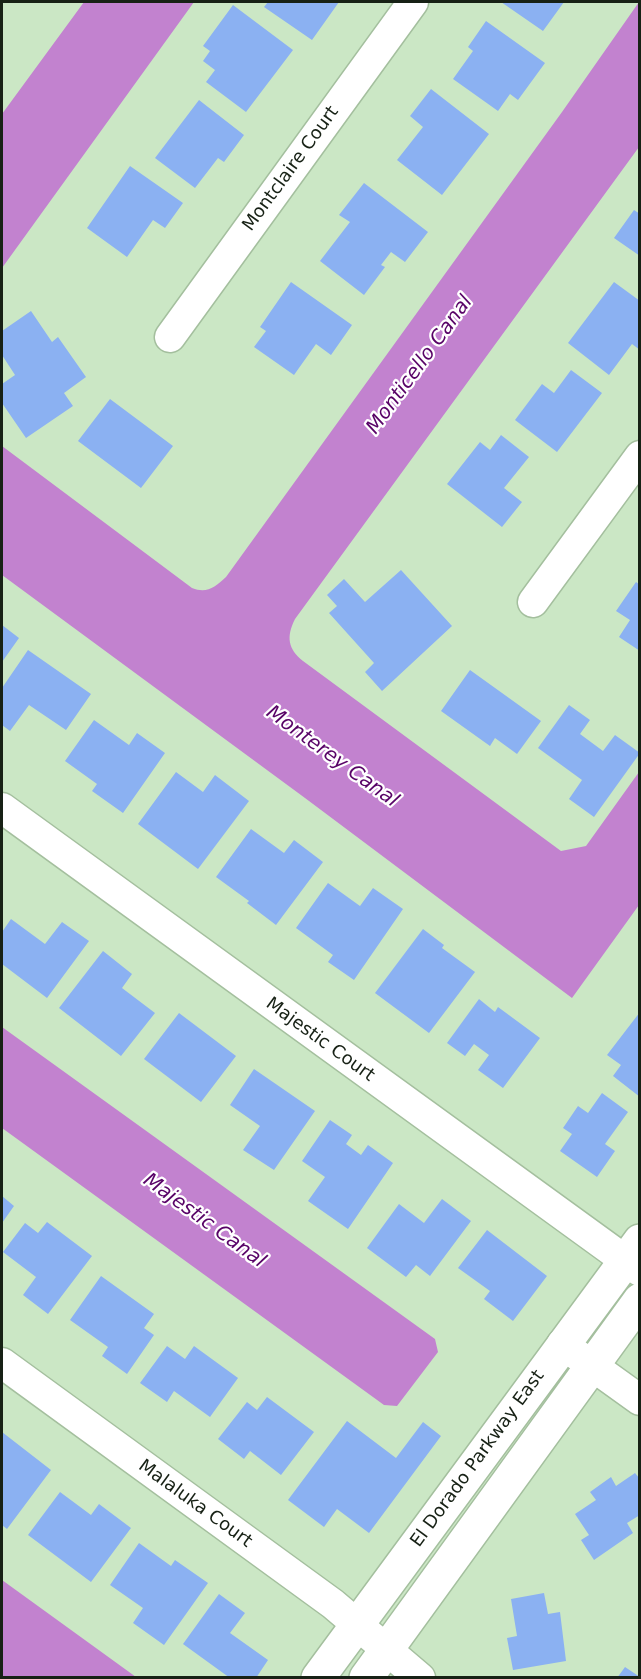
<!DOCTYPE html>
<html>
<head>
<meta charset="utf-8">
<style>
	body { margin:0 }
	#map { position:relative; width:641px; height:1679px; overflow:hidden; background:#cbe7c5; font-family:"DejaVu Sans",sans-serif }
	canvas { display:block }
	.frame { position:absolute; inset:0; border:3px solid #172115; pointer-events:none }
</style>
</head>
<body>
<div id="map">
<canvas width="641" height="1679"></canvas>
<div class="frame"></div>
</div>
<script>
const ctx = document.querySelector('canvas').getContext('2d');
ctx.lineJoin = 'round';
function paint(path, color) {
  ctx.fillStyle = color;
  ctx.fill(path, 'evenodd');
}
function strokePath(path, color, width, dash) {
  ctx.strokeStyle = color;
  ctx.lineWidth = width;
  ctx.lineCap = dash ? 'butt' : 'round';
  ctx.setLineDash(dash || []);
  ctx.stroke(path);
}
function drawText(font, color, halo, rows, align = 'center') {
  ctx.font = font + ' "DejaVu Sans",sans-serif';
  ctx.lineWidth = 4.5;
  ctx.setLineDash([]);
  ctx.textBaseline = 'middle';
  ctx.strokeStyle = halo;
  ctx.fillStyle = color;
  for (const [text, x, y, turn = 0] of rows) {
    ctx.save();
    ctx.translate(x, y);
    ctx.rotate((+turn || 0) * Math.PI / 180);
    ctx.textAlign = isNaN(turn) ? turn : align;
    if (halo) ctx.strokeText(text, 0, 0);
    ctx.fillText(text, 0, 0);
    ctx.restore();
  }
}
paint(new Path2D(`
	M84,2H194L2,268V114Z
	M639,2V147L295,619C286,637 288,649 303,661L561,851L586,846L639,772V905L572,998L305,798L2,575V446L192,588C207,594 215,587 226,577L562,112Z
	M2,1027L435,1339L438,1352L397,1406L384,1405L2,1128Z
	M2,1580L136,1677H2Z`), '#c282cf');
paint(new Path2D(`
	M268,2H339L312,40L264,7Z
	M501,2H564L543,31Z
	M233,5L293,50L246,112L206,82L215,70L203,61L210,51L203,46Z
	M486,21L545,63L518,100L510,94L498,111L453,79L473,51L468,47Z
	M431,89L489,134L442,195L397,160L423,127L410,116Z
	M199,100L244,135L224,162L218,158L195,188L155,158Z
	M130,166L183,203L165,228L153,220L127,257L87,228Z
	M364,183L428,232L405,262L391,252L381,265L385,267L364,295L320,261L350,222L339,215Z
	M634,210L640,214V256L614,238Z
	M291,282L352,325L331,355L316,344L294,375L254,347L266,331L260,327Z
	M614,282L640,301V350L632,344L609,375L568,343Z
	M31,311L52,342L58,337L86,377L64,393L73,406L26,438L2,403V384L15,375L2,355V331Z
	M571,370L602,393L557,452L515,420L542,384L554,393Z
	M110,399L173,446L141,488L78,441Z
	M501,435L529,457L504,488L522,502L502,527L447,484L480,442L490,450Z
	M401,570L452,626L382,691L365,672L374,663L329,613L337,606L327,595L344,579L365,602Z
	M636,582L640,585V651L619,637L630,620L616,611Z
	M2,625L19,638L2,662Z
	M28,650L91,694L66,730L29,705L10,731L2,725V688Z
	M470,670L541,721L517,754L495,738L490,746L441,711Z
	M569,705L590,720L580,734L603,751L615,735L640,753L594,817L569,799L582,780L538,748Z
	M94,720L129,745L137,733L165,753L123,813L92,791L97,784L65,761Z
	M176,772L203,792L215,775L249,801L198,869L138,824Z
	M251,829L284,853L294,840L323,862L276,925L247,903L249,901L216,877Z
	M328,883L360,906L373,888L403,909L354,980L328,962L333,955L296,928Z
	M11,919L45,944L62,922L89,941L47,998L2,964V932Z
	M423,929L444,945L442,948L475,972L429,1033L375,993Z
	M103,951L132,974L122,988L155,1013L121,1056L59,1008Z
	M479,999L495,1012L498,1007L540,1038L503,1088L478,1070L489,1055L474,1044L465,1056L447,1043Z
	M640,1012V1097L613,1076L621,1065L607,1055Z
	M179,1013L236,1056L201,1102L144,1059Z
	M254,1069L315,1111L274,1170L243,1150L260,1126L230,1105Z
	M602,1093L628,1112L605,1144L615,1151L597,1177L560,1151L572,1134L563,1128L578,1106L588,1113Z
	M330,1120L352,1135L346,1144L361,1155L368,1145L393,1163L348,1229L308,1201L325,1177L302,1161Z
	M2,1196L14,1206L2,1223Z
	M442,1199L471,1221L430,1276L416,1265L406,1277L367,1248L399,1204L424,1223Z
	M47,1222L92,1256L48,1314L23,1295L36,1277L3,1252L25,1223L38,1233Z
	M487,1230L547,1276L513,1321L484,1299L490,1291L458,1268Z
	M101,1276L154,1314L144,1328L154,1335L127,1374L102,1356L108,1347L70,1320Z
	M167,1346L185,1359L194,1346L238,1378L210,1417L174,1391L167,1402L140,1383Z
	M267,1397L314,1432L281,1475L250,1451L244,1459L218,1439L247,1402L257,1410Z
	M347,1421L396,1458L423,1422L441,1436L369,1533L337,1509L324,1527L288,1500Z
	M2,1432L51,1470L7,1529L2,1525Z
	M635,1473L640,1479V1515L627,1523L633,1533L594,1560L581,1540L589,1535L575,1514L596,1500L590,1492L611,1477L616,1486Z
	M60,1492L91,1515L99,1504L131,1528L91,1582L28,1535Z
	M139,1543L171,1566L175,1560L208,1583L164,1645L133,1623L143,1608L110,1585Z
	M544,1593L548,1614L560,1612L566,1661L513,1670L507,1638L517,1636L511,1599Z
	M219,1594L245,1613L230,1633L268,1660L256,1678H230L183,1644Z
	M625,1667L640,1677V1678H617Z`), '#8bb1f2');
const minor = new Path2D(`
	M170,337L413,2
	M533,602L640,456
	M2,808L640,1271
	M562,1344L640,1400
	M2,1363L333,1604L420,1678`);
const tertiary = new Path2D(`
	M318,1678L640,1241
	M366,1678L640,1300`);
strokePath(minor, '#a4bf9e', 33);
strokePath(tertiary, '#a4bf9e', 36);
strokePath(minor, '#fff', 30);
strokePath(tertiary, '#fff', 33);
drawText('18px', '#172115', '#fff', [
	["Montclaire Court",291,169,-54],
	["Majestic Court",320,1040,36],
	["El Dorado Parkway East",478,1459,-54],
	["Malaluka Court",195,1504,36]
]);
drawText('italic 20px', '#580367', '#fff', [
	["Monticello Canal",420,365,-54],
	["Monterey Canal",332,757,36],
	["Majestic Canal",204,1221,36]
]);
</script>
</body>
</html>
